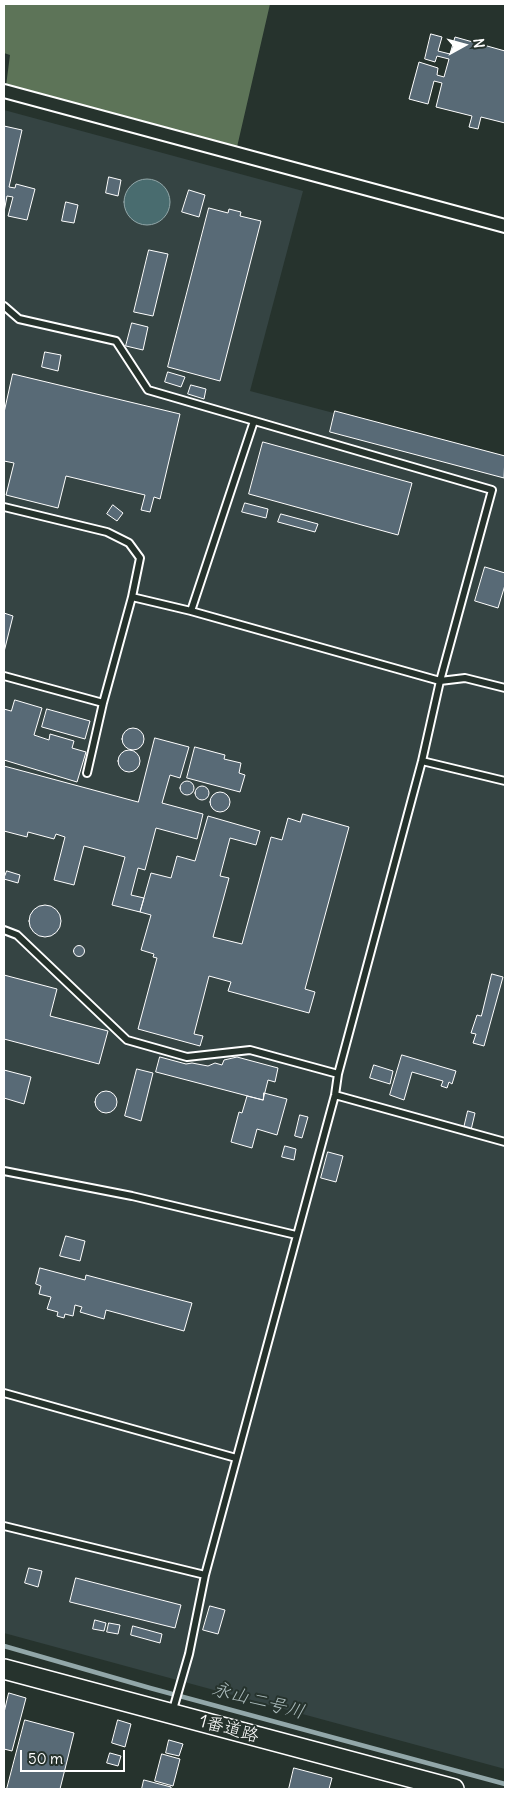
<!DOCTYPE html>
<html>
<head>
<meta charset="utf-8">
<style>
	body { margin:0 }
	#map { position:relative; width:509px; height:1793px; overflow:hidden; background:#26332d; font-family:Delius,sans-serif }
	canvas { display:block }
	.frame { position:absolute; inset:0; border:5px solid #fff; pointer-events:none }
	.north { position:absolute; left:439px; top:20px; width:50px; height:50px; -webkit-text-stroke:4px #26332d; paint-order:stroke; rotate:83deg; font-size:14px; font-weight:700; line-height:20px; text-align:center; color:#fff }
	.north::after { content:''; display:block; margin:auto; width:18px; height:22px; background:#fff; clip-path:polygon(50% 0,100% 100%,50% 72%,0 100%) }
	.scale { position:absolute; left:20px; top:1750px; width:105px; height:22px; box-sizing:border-box; border:2px solid #fff; border-top:0; padding-left:6px; font-size:15px; line-height:18px; white-space:nowrap; color:#fff; -webkit-text-stroke:4px #26332d; paint-order:stroke }
</style>
</head>
<body>
<div id="map">
<canvas width="509" height="1793"></canvas>
<div class="frame"></div>
<div class="north">N</div>
<div class="scale">50 m</div>
</div>
<script>
const ctx = document.querySelector('canvas').getContext('2d');
ctx.lineJoin = 'round';
function paint(path, color) {
  ctx.fillStyle = color;
  ctx.fill(path, 'evenodd');
}
function strokePath(path, color, width, dash) {
  ctx.strokeStyle = color;
  ctx.lineWidth = width;
  ctx.lineCap = dash ? 'butt' : 'round';
  ctx.setLineDash(dash || []);
  ctx.stroke(path);
}
function drawText(font, color, halo, rows, align = 'center') {
  ctx.font = font + ' Delius,"Klee One",sans-serif';
  ctx.lineWidth = 4;
  ctx.setLineDash([]);
  ctx.textBaseline = 'middle';
  ctx.strokeStyle = halo;
  ctx.fillStyle = color;
  for (const [text, x, y, turn = 0] of rows) {
    ctx.save();
    ctx.translate(x, y);
    ctx.rotate((+turn || 0) * Math.PI / 180);
    ctx.textAlign = isNaN(turn) ? turn : align;
    if (halo) ctx.strokeText(text, 0, 0);
    ctx.fillText(text, 0, 0);
    ctx.restore();
  }
}
paint(new Path2D(`
	M4,110L303,191L250,391L505,458V1769L4,1633Z`), '#354443');
paint(new Path2D(`
	M4,4H270L237,147L6,86L10,55L4,53Z`), '#5d7458');
const water = new Path2D(`
	M124 202a23 23 0 1 1 46 0a23 23 0 1 1-46 0Z`);
paint(water, '#496c6f');
strokePath(water, '#92a7a9', 1);
strokePath(new Path2D(`
	M4,1646L150,1688L505,1784`), '#92a7a9', 4.5);
const building = new Path2D(`
	M431,34L442,37L438,51L450,54L455,37L505,51V123L481,117L478,129L469,127L472,116L436,107L442,83L434,81L428,104L409,99L419,62L438,68L437,75L444,77L449,59L437,56L435,62L425,59Z
	M4,126L22,130L9,187L15,188L16,184L35,189L27,220L8,216L13,197L7,196L4,212Z
	M109,177L121,180L118,196L106,193Z
	M189,190L205,195L199,217L182,212Z
	M66,202L78,205L74,223L62,221Z
	M209,208L228,213L229,209L241,212L240,216L261,221L220,381L168,367Z
	M149,250L168,254L153,316L134,312Z
	M132,323L148,327L143,350L126,346Z
	M45,352L61,355L58,371L42,367Z
	M168,372L185,377L181,387L165,382Z
	M13,374L180,414L160,499L154,497L150,512L141,510L145,495L66,476L58,508L6,495L14,463L4,461V413Z
	M191,385L206,389L204,399L188,394Z
	M335,411L505,456L504,478L330,432Z
	M263,442L412,483L398,535L249,494Z
	M245,503L268,509L266,518L242,512Z
	M113,505L123,513L117,521L107,514Z
	M281,514L318,524L315,532L278,522Z
	M485,567L505,573V585L498,608L475,601Z
	M4,613L13,616L4,652Z
	M15,700L42,708L34,735L49,740L50,734L74,741L72,748L86,752L77,782L4,760V709L11,711Z
	M47,709L90,721L85,739L42,727Z
	M122 739a11 11 0 1 1 22 0a11 11 0 1 1-22 0Z
	M155,738L189,747L180,778L170,775L162,803L203,814L197,839L156,828L145,870L138,868L131,895L144,898L140,912L112,905L125,857L84,846L74,885L54,880L65,837L56,834L54,839L28,832L27,837L4,831V766L138,802Z
	M195,747L225,755L224,759L241,763L239,773L245,775L240,792L187,778Z
	M118 761a11 11 0 1 1 22 0a11 11 0 1 1-22 0Z
	M180 788a7 7 0 1 1 14 0a7 7 0 1 1-14 0Z
	M195 793a7 7 0 1 1 14 0a7 7 0 1 1-14 0Z
	M210 802a10 10 0 1 1 20 0a10 10 0 1 1-20 0Z
	M303,814L349,827L305,989L315,992L309,1013L228,991L231,982L209,976L194,1034L203,1036L200,1046L138,1029L157,958L153,957L154,954L141,950L151,915L140,912L151,873L171,878L177,856L195,861L208,816L260,831L256,845L230,838L220,876L229,878L213,937L242,944L271,837L282,840L288,818L300,822Z
	M7,871L20,875L18,883L4,879Z
	M29 921a16 16 0 1 1 32 0a16 16 0 1 1-32 0Z
	M73.5 951a5.5 5.5 0 1 1 11 0a5.5 5.5 0 1 1-11 0Z
	M492,974L503,977L484,1046L473,1043L476,1034L471,1033L477,1015L481,1016Z
	M4,975L57,989L50,1016L108,1031L99,1064L4,1039Z
	M402,1055L456,1071L452,1084L449,1082L447,1088L441,1086L443,1081L412,1072L404,1100L390,1095Z
	M160,1057L186,1064L192,1063L208,1066L215,1063L222,1065L224,1060L237,1057L278,1068L275,1082L268,1080L263,1100L156,1072Z
	M374,1065L393,1071L390,1084L370,1078Z
	M137,1069L153,1073L141,1121L125,1116Z
	M4,1070L31,1077L24,1104L4,1098Z
	M95 1102a11 11 0 1 1 22 0a11 11 0 1 1-22 0Z
	M264,1093L287,1099L277,1135L257,1129L252,1148L231,1142L239,1112L242,1113L247,1096L263,1100Z
	M468,1111L475,1113L471,1130L464,1128Z
	M300,1115L308,1117L302,1138L295,1136Z
	M285,1146L296,1149L294,1160L282,1157Z
	M328,1152L343,1156L336,1182L321,1178Z
	M66,1236L85,1241L80,1261L60,1256Z
	M40,1268L85,1280L86,1275L192,1303L184,1331L106,1310L104,1319L80,1312L82,1307L75,1305L73,1316L65,1314L64,1318L57,1316L58,1312L47,1309L51,1297L39,1294L41,1286L36,1284Z
	M29,1568L42,1571L38,1587L25,1583Z
	M76,1578L181,1605L175,1628L70,1602Z
	M210,1606L225,1610L218,1634L203,1630Z
	M95,1620L106,1623L104,1631L93,1629Z
	M109,1623L120,1625L118,1634L107,1632Z
	M133,1626L162,1634L160,1643L131,1635Z
	M9,1693L26,1698L12,1751L4,1749V1713Z
	M25,1720L74,1733L60,1789H7Z
	M118,1720L131,1724L125,1747L112,1743Z
	M169,1740L183,1744L179,1756L166,1753Z
	M110,1753L121,1756L118,1766L107,1763Z
	M162,1754L180,1759L173,1786L155,1781Z
	M294,1768L332,1778L329,1789H289Z
	M144,1780L171,1787V1789H142Z`);
paint(building, '#586a76');
strokePath(building, '#fff', 1);
const lane = new Path2D(`
	M4,306L19,319L116,341L148,390L492,490L440,681L422,761L338,1074L335,1095L205,1575L189,1654L172,1713
	M4,507L107,532L129,543L140,558L132,597
	M191,611L254,421
	M4,676L103,703
	M422,761L505,781
	M87,773L103,703L132,597L191,611L440,681L465,678L505,688
	M4,930L17,935L127,1040L187,1057L250,1050L338,1074
	M335,1095L505,1142
	M4,1171L132,1196L296,1235
	M4,1393L236,1458
	M4,1526L205,1575`);
const street = new Path2D(`
	M4,91L505,226`);
const secondary = new Path2D(`
	M4,1669L454,1789`);
strokePath(lane, '#fff', 10);
strokePath(street, '#fff', 16);
strokePath(secondary, '#fff', 22);
strokePath(lane, '#26332d', 6);
strokePath(street, '#26332d', 12);
strokePath(secondary, '#26332d', 19);
drawText('18px', '#fff', '#26332d', [
	["1番道路",229,1729,15]
]);
drawText('italic 19px', '#adbdbe', '#26332d', [
	["永山二号川",258,1701,15]
]);
</script>
</body>
</html>
